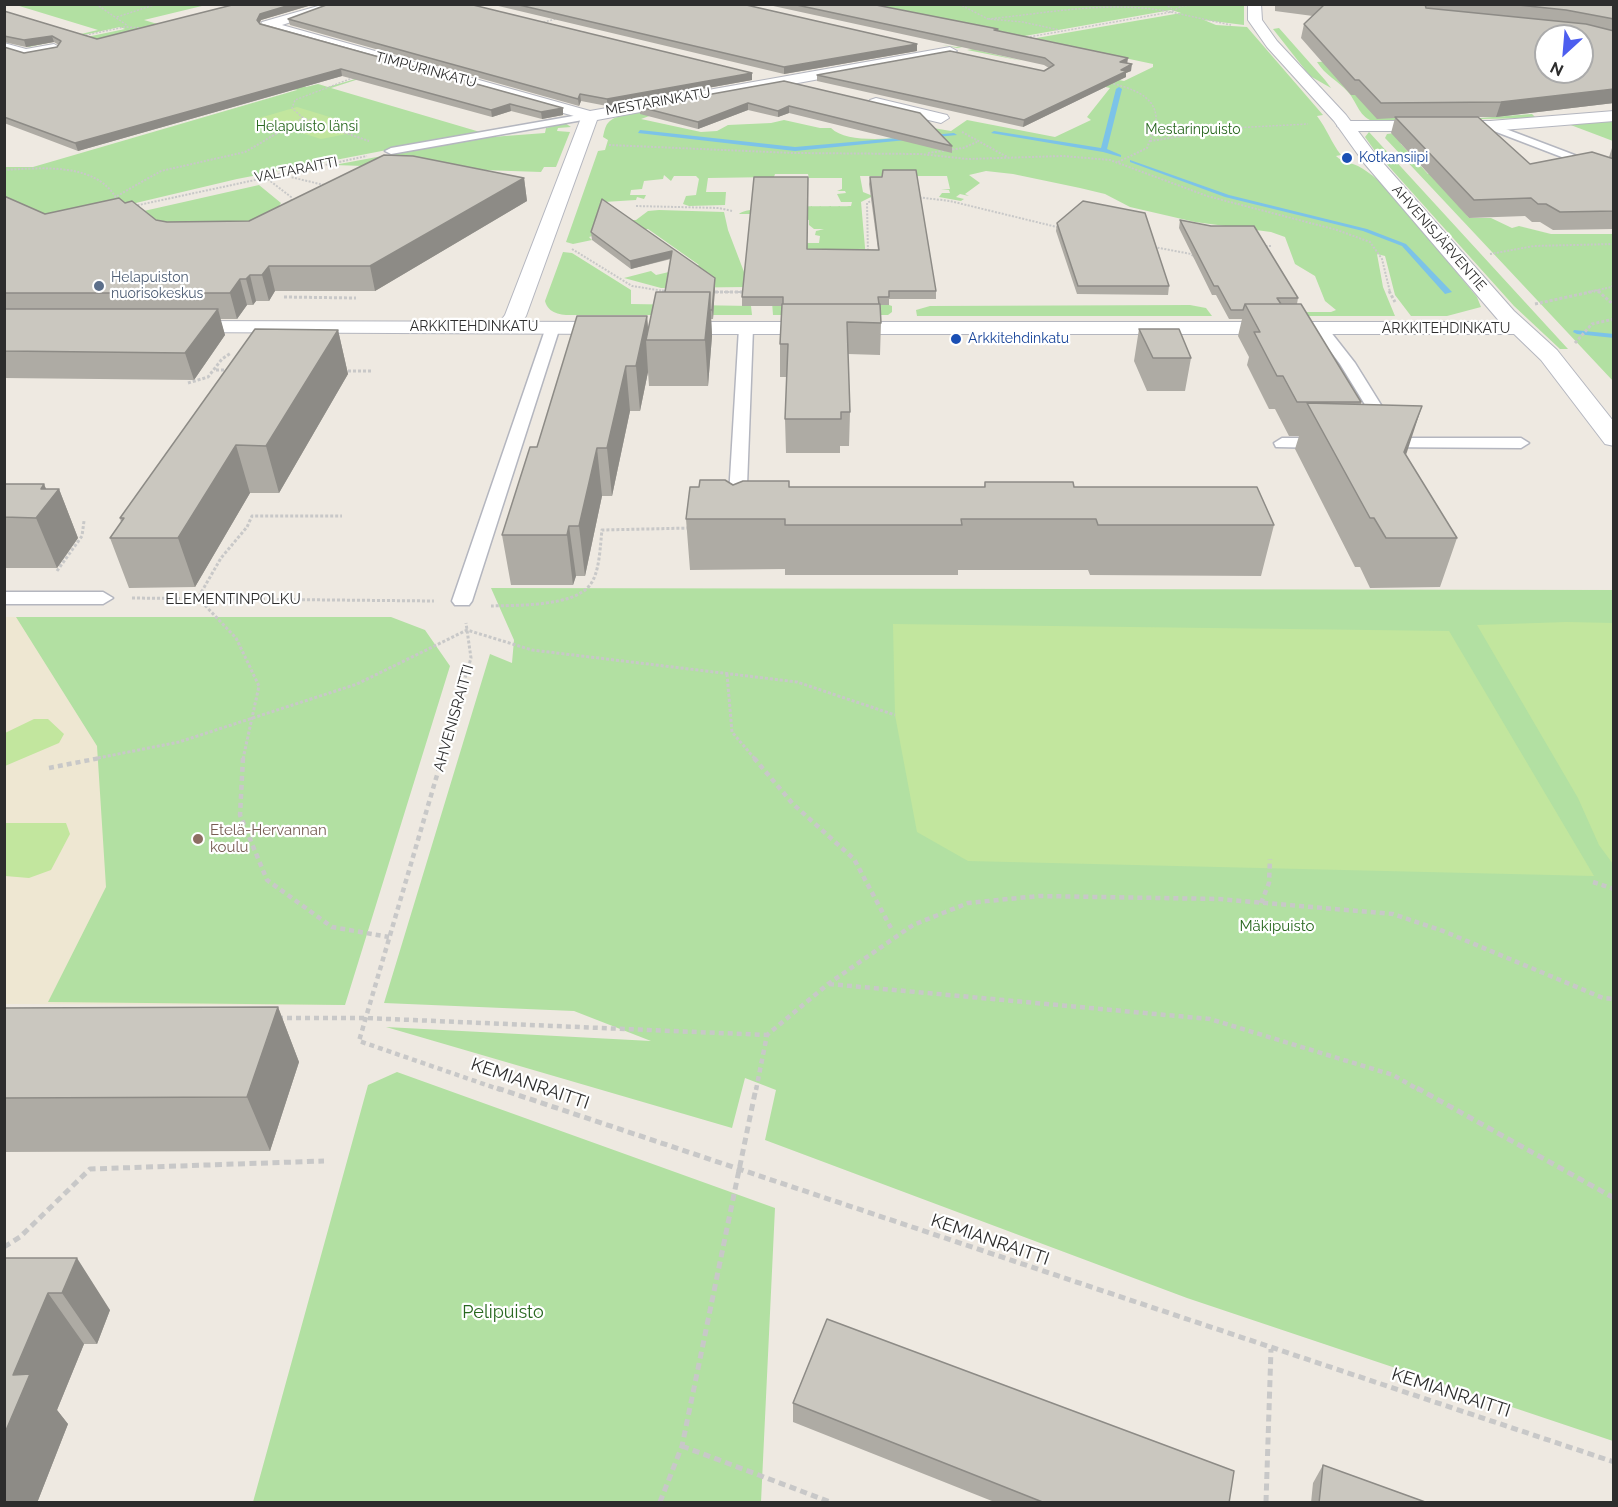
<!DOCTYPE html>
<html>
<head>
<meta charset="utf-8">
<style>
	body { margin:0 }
	#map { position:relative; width:1618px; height:1507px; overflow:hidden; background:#eee9e1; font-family:Raleway,sans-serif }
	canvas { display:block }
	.frame { position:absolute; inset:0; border:6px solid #2d2d2d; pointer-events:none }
	.north { position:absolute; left:1534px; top:24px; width:60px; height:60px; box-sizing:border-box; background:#fff; border:2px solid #ababab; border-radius:50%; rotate:206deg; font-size:16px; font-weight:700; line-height:24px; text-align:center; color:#2d2d2d }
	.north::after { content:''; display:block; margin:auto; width:21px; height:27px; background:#4d5eef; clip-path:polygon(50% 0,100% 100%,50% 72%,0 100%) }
</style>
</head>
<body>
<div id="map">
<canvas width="1618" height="1507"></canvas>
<div class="frame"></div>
<div class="north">N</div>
</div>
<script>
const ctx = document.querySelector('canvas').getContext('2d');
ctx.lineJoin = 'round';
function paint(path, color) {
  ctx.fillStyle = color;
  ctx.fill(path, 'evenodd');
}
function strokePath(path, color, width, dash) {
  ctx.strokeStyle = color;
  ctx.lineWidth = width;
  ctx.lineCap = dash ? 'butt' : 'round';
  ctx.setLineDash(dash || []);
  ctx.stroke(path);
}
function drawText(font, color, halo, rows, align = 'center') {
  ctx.font = font + ' Raleway,sans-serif';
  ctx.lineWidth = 4.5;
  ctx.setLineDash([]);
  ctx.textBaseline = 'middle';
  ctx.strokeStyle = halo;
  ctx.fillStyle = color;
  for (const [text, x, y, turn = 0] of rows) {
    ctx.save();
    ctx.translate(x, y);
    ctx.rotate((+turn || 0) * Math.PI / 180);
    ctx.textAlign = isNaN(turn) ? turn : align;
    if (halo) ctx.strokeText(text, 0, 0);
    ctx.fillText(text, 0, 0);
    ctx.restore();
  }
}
paint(new Path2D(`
	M5,617L377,618L339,1005L5,1004Z`), '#eee7d2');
paint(new Path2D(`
	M16,5H206L144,20L198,36L274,77L306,87L318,84L328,87L396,67L331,88L480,132L237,179L5,234V167H33L297,90L127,38L95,46L77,39L125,29L120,27L29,47L14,44L30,46L98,30Z
	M867,5H1244V25L1204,20L1216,25L1247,27L1323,115L1317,116C1327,129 1331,142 1341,155L1336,156C1343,163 1350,162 1358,166C1369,172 1377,179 1386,187L1477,297L1481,307L1447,316H1411L1395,295L1385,256L1377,254L1383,287L1395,316H1236L1233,312H1331L1336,310L1325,301L1315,276L1295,264L1285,237L1271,232L1195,222L1130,207L1105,194L1080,188L1013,174L986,171L969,175L980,183L965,194L969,196L960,194L956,197L964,199L961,201L939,197L942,193H950L949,190H941L950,189L947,176H860L863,192L873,196L861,202L866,259L889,305L892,306V312L888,315H773L772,302L807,250V243H819L820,236L815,235L816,231L824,229H814L809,225V220L764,214H739C750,204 832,207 851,206L852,202H841L837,194L846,193L845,191H837L842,189V178H809L808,174H775L774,177L708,178L706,192H726L725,205L689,206L683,204L686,196L696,195L699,179L696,176H674L671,181L664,175L663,179L644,181L642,189L631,190L630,195H646L644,199L637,197L636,200L604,202L599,220H636L648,211L659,210L724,212L728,230L749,285L746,287L661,288L624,278L651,271L656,275L699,265L648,229L596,235L589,237L592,240L573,244L566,242L598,151L605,150L608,140L603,137C604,133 605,126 608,123C616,113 641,113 653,111L655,114L641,119L701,132L717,131L728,125L771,123L784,120L820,128H831C850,147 911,136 937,134L938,132L933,128L951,131L967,120L1055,137L1091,120L1087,117L1110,88L1065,78L1078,72L1124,81L1153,67V64L1035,39L976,50L1023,61L967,50L1181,13L1171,10L957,48L942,45L956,47L1019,35Z
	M1279,28L1325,80L1331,88L1310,76L1273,29Z
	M1340,61L1467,119L1532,114L1536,118L1372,121C1358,115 1357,102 1348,92C1338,81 1325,75 1317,62Z
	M1613,119V141L1568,124Z
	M565,123L571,127L558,128L557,131L570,132L556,167H544L541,172L334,165L479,138L545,133L546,128Z
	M1369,132L1568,349H1560L1514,306L1375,151L1365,137Z
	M1396,133L1401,144L1428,174H1433L1469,218H1491L1512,228L1519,226L1551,234H1613V381L1385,138L1387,134Z
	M259,185L281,203L261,233L133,221L135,213Z
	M563,252L572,253L631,290V304L751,306L752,315H581C568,315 549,317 545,301Z
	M1190,305L1206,308L1212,316H917L916,310L930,306Z
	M491,588L1613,590V1441L1187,1298L765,1140L776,1090L745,1078L732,1128L386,1027L651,1041L574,1011L384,1003L490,654L512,663L514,640Z
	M16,617H391L425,630L450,666L345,1005L48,1002L106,887L97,746Z
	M397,1072L775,1208L761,1502H253L368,1085Z`), '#b2e0a2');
paint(new Path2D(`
	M297,107L356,125L357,132L321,139L256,119Z
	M1567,622L1613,623V864L1599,845L1578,798L1477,625Z
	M893,624L1449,631L1594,876L968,861L917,832L895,715Z
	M34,719H48L64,734L59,743L5,766V733Z
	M4,823H66L70,834L51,870L29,878L5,876Z`), '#c2e69e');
paint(new Path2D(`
	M227,4H233V5L231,6Z
	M1119,87L1122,89L1107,149L1121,155V157L1103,152L991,133L994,131L1101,148L1116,89Z
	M640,130L795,147L954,133L957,135L795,151L638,133Z
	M1130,160L1229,195L1367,229L1406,244L1452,292L1445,294L1402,246L1363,231L1225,197L1130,162Z
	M1574,330L1614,334V338L1577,334L1573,332Z`), '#7cc3e8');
const lane = new Path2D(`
	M590,113L594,114V118L391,154L385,151L391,148Z
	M1490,123L1614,170V177L1486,128L1484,126Z
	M553,323L560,327L472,601L469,605H455L452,601L546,327Z
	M746,324L753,328L746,512L737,517L728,512L739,328Z
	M1321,325L1326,326L1355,363L1396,429L1394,433L1388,434L1380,429L1340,364L1314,329Z
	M1282,438H1326L1334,443L1326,448L1276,447L1274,443Z
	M1380,438H1521L1529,443L1521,448L1374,447L1372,443Z
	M4,592H103L113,598L103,604H4Z`);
const street = new Path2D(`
	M325,4H347L282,25L590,111L950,47L957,51L950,55L597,120L526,316L515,332H499L496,327L505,315L581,118L262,28L260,25L262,22Z
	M4,43L26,49L54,44L61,48L59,51L26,57L4,52Z
	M876,98L947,115L949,118L941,123L870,106L868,103L870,100Z
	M1614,111V121L1490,131H1345L1337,126L1345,121H1490Z`);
const secondary = new Path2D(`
	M1248,4H1261L1262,20L1277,41L1346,115L1376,155L1514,311L1557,350L1614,422V446L1605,444L1541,360L1514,334H666L658,333L655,328L658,323L666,322H1500L1364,163L1334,121L1267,47L1248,20Z
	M177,321L618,322L626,323L629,328L626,333L618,334L169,332L166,327L169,322Z`);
strokePath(lane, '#b4b6bf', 3);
strokePath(street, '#b4b6bf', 2);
strokePath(secondary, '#b4b6bf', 2);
strokePath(new Path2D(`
	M96,4L128,26
	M959,4L988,19L1023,22L1059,30
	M1165,4L1172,9
	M117,17L157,4
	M988,19C1048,13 1111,0 1171,12L1182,6L1204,4
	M540,23L556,19
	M82,36L124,27L146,28
	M1023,38L1171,12L1231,25
	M1110,83C1135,89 1162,98 1155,129
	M303,118L292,108L295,100L355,77
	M284,129L303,118L336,129
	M1213,129L1308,124`), '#c8c8c8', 1.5, [2, 1.5]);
strokePath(new Path2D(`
	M331,128L369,141
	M962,132L1009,158
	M1150,141L1236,128
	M609,145L793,153L920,154L968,159L1063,156L1110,160L1207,196L1337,230L1370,242L1382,259L1390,292
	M928,153L963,148L977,142
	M1118,162L1147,148L1155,128
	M4,170C39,168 96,162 116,198
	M278,174L324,185
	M265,177L291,197L292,204
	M117,196L161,171L245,152L286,128
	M916,197L950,201L1061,228
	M134,206L367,156
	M636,206L719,208L732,211
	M1262,246H1271
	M1154,247L1191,254L1195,258
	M572,249L632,286L670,292
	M868,254L867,203L876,198
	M1490,254L1534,246L1614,244
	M1597,290L1600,292
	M710,292H745
	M1588,292L1612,287L1614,273`), '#c8c8c8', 2, [2, 1.5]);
strokePath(new Path2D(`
	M662,291L670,292
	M1389,291L1395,302
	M1598,291L1614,305
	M710,292H745
	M284,297L356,298
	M1535,304L1595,291
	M1575,343L1592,324L1614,319
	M216,370H230
	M343,371H371
	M188,383L208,377L222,359L231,353
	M57,571L82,536L84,521
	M132,598L434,601
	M491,606C516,605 573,607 590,585C600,572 600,546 602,530L690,528
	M727,674L732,732L755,759
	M93,759L179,742L357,684L467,630L532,650L797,682L895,715
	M243,759L259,686L236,638L198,598L221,558L247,527L252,516H342
	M441,759L471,658L466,623`), '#c8c8c8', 3, [3, 2]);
strokePath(new Path2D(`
	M243,758L240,815L267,880L332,927L389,937
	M442,758L359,1041L501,1090
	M754,758L793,804L854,859L891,928
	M49,768L100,758
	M1593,882L1614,889
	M1261,903L1269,883L1270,859
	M829,984L1210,1019L1393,1075L1419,1090
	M278,1018H365L767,1035
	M756,1090L767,1035L828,984L913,925L968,903L1039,896L1219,899L1393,914L1443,931L1603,998L1614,999`), '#c8c8c8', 4.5, [5, 4]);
strokePath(new Path2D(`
	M497,1088L1614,1462
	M1417,1088L1614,1198
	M4,1247L20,1237L90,1169L324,1161
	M682,1446L830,1502
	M660,1502L682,1446L756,1088
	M1266,1502L1271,1349`), '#c8c8c8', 5, [7, 4.5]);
paint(lane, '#fff');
paint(street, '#fff');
paint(secondary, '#fff');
paint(new Path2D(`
	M236,4H315L261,20L260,23L563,108V115L542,119L511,111L492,117L342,76L78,151L4,123V47L24,53L57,47L59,45L54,42L26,47L4,42V11L97,39Z
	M490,4H742L917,44V51L784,74Z
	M764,4H871L998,29V31L1127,63L1131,71L1126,73V77L1023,127L817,81V75L1044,71L1049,68L1044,65Z
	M1275,4H1614V103L1496,117H1478L1530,164L1609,157L1612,148L1614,147V229L1553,230L1540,222H1532L1525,216L1469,218L1391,133L1395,118L1377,119L1355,95H1351L1301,38L1304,24L1313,16L1275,11Z
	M288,19L752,73V80L607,106L581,101L579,106L290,25Z
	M784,81L952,146V153L789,113L778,117L748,110L698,129L640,114V107Z
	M870,177L936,291V299H889V305H880L881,323L880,355L848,354L850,412L849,446H840V453H786L785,419L787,377H780V344L782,306H742V297L807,249L878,250L869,184Z
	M524,178L527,201L375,291H275L269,301H256L253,305H247L237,319H220L225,335L194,380L4,378V196L45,214L125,203L156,220L167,222L249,221Z
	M602,199L715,278V286L713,319H711L712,336L708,386H649L648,372L640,411H630L612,496H602L585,576H576L573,585H511L502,535L537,447L647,316L648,329L665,292L671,259L631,269L592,240L591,232Z
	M1180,220L1298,298L1297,304L1361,402V404L1406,456L1457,538L1440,587L1370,588L1360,567H1355L1295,449L1299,436H1289L1275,409H1269L1247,365L1249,357L1238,336L1242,319H1229L1216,295H1212L1179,228Z
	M1057,223L1169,286L1168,295L1077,294L1056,231Z
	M1139,329L1191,358L1185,391H1147L1134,361Z
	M338,330L348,374L279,493H250L195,587L129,588L110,538L121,522L120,518Z
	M985,482L1074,487L1274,525L1261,576L1090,575L1088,570H958V575H785V569L690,570L686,519L733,485L789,487H984Z
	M4,484H44L46,489H59L78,538L57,568H4Z
	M278,1007L299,1062L270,1151L4,1152V1008Z
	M4,1258L110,1310L97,1344H84L57,1410L68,1424L37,1503H4Z
	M793,1403L1229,1503H997L793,1422Z
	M1323,1465L1428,1503H1311L1313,1483Z`), '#aeaba4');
paint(new Path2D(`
	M293,4H315L261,20L258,26L257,20L260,14Z
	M52,36L54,42L26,47L24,40Z
	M917,44V51L784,74V67Z
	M1128,58L1127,65L1120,62Z
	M1132,64L1131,71L1126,73V77L1023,127L1024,120Z
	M341,69L342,76L78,151L75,143Z
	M752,73V80L607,106V99Z
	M1614,89V103L1496,117L1501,102Z
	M580,94L581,101L579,106L578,99Z
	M748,103V110L698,129V122Z
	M510,104L511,111L492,117L491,110Z
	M789,106V113L778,117V111Z
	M563,108V115L542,119L541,112Z
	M524,178L527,201L375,291L370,266Z
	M672,251V258L631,269L630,261Z
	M269,266L275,291L269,301L262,275Z
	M250,275L256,301L253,305L246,279Z
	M715,278V286L713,319L712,310Z
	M240,279L247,305L237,319L230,293Z
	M710,292L712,336L708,386L705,340Z
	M218,309L225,335L194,380L185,353Z
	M647,316L649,340H646L648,372L640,411L636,366Z
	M338,330L348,374L279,493L266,446Z
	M626,366L630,411L612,496L607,448Z
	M1422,406L1407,452L1389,500L1404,452Z
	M236,445L250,493L195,587L178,538Z
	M597,448L602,496L585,576L579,526Z
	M44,484L50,499L59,489L78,538L57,568L36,518L41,489Z
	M569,526L576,576L573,585L567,535Z
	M278,1007L299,1062L270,1151L247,1097Z
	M77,1258L110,1310L97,1344L62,1293Z
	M48,1293L84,1344L57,1410L68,1424L37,1503H4V1435L13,1375Z`), '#8d8b86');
const building = new Path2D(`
	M236,4H293L260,14L257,20L260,24L563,108L541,112L510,104L491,110L341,69L75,143L4,117V47L24,53L57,47L61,41L52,36L24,40L4,36V11L97,39Z
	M329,4H469L752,73L607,99L580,94L578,99L288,19Z
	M515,4H742L917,44L784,67Z
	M792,4H871L998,29L994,30L1128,58L1120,62L1132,64L1121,70L1127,71L1024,120L817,75L950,51L1044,71L1054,65L1045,58Z
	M1325,4H1425L1426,8L1586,24L1614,31V89L1501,102L1381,103L1359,80H1355L1304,24ZM1546,36H1582V72H1546Z
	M1509,4H1614V19L1566,10Z
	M784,81L920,113L952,146L789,106L778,111L748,103L698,122L640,107Z
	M1395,117H1478L1530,164L1592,152L1614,159V211L1560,212L1546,204H1538L1531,198L1474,200Z
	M384,155L413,156L524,178L370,266H269L262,275H250L246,279H240L230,293H4V196L45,214L119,198L125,203L132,201L156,220L167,222L249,221Z
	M883,170H916L936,291H889V297H878L879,304H783V297H742L754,177H808L807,249L879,250L870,177H882Z
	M602,199L715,278L712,310H710V292H665L672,251L630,261L591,232Z
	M1083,201L1145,213L1169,286H1078L1057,223Z
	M1180,220L1211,226H1254L1298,298H1277L1281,304H1245L1243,310H1231L1218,286H1214Z
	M656,292H710L705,340H646Z
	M782,304H880L881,323L847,322L850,412H841V419H785L788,344H780Z
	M1245,304H1301L1361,402H1297L1283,376H1277L1254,332H1260Z
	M4,309H218L185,353L4,351Z
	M577,316H647L636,366H626L607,448H597L579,526H569L567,535H502L530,447H537Z
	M255,329L338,330L266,446L236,445L178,538H110L124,518H120Z
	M1139,329H1179L1191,358H1153Z
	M1307,403L1422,406L1404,452L1457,538H1386L1374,518H1370Z
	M700,480H725L733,485L743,481H789V487H985V482H1073L1074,487H1257L1274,525H1098L1096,519H961L962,525H785V519H686L690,487H699Z
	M4,484H44L41,489H59L36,518L4,517Z
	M278,1007L247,1097L4,1098V1008Z
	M4,1258H77L62,1293H48L13,1375L30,1374L4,1435Z
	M827,1319L1234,1471L1229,1503H1045L793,1403Z
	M1323,1465L1428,1503H1319Z`);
paint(building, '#cac7bf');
strokePath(building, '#8d8b86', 1.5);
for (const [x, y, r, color] of [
	[1347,158,6,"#1a4fb4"],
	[99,286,6,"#5c6f8a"],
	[956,339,6,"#1a4fb4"],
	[198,839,6,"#8d6e63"]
]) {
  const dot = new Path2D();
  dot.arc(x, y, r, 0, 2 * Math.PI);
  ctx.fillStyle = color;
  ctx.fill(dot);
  strokePath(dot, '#fff', 2);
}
drawText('14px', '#2d2d2d', '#fff', [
	["TIMPURINKATU",426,70,15],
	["MESTARINKATU",658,102,-10],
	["VALTARAITTI",296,170,-11],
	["AHVENISJÄRVENTIE",1439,238,49],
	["ARKKITEHDINKATU",474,327],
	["ARKKITEHDINKATU",1446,329]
]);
drawText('14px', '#296820', '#fff', [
	["Helapuisto länsi",307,127],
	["Mestarinpuisto",1193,130]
]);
drawText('14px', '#164399', '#fff', [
	["Kotkansiipi",1359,158],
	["Arkkitehdinkatu",968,339]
], 'left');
drawText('14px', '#4e5e75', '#fff', [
	["Helapuiston",111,278],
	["nuorisokeskus",111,294]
], 'left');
drawText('15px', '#2d2d2d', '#fff', [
	["ELEMENTINPOLKU",233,599],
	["AHVENISRAITTI",454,718,-74]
]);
drawText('15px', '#785e54', '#fff', [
	["Etelä-Hervannan",210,830],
	["koulu",210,847]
], 'left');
drawText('15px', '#296820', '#fff', [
	["Mäkipuisto",1277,926]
]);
drawText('18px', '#2d2d2d', '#fff', [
	["KEMIANRAITTI",530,1084,19],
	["KEMIANRAITTI",990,1240,19],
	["KEMIANRAITTI",1451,1393,18]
]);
drawText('18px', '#296820', '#fff', [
	["Pelipuisto",503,1313]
]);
</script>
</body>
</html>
